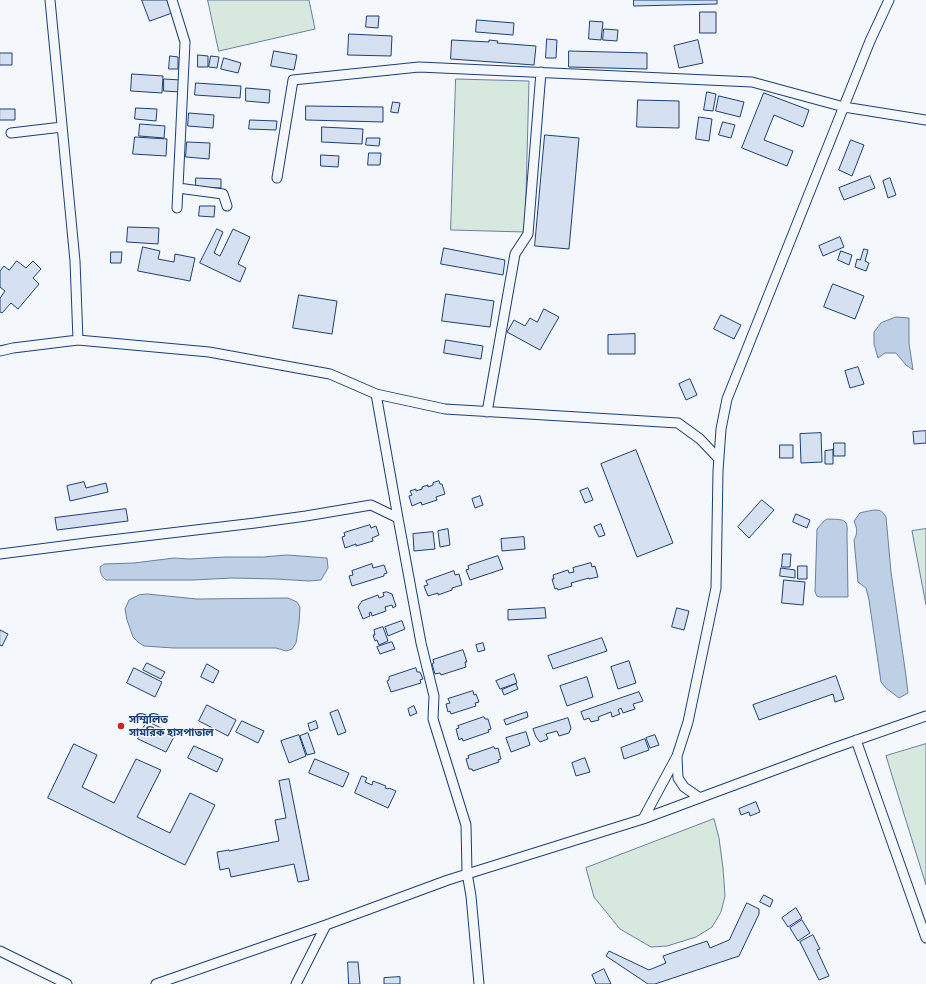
<!DOCTYPE html>
<html>
<head>
<meta charset="utf-8">
<style>
	body { margin:0 }
	canvas { display:block; background:#f4f7fb }
</style>
</head>
<body>
<canvas width="926" height="984"></canvas>
<script>
const ctx = document.querySelector('canvas').getContext('2d');
ctx.lineJoin = 'round';
function paint(path, color) {
  ctx.fillStyle = color;
  ctx.fill(path, 'evenodd');
}
function strokePath(path, color, width, dash) {
  ctx.strokeStyle = color;
  ctx.lineWidth = width;
  ctx.lineCap = dash ? 'butt' : 'round';
  ctx.setLineDash(dash || []);
  ctx.stroke(path);
}
function drawText(font, color, halo, rows, align = 'center') {
  ctx.font = font + ' Literata,"Noto Sans Bengali",serif';
  ctx.lineWidth = 3;
  ctx.setLineDash([]);
  ctx.textBaseline = 'middle';
  ctx.strokeStyle = halo;
  ctx.fillStyle = color;
  for (const [text, x, y, turn = 0] of rows) {
    ctx.save();
    ctx.translate(x, y);
    ctx.rotate((+turn || 0) * Math.PI / 180);
    ctx.textAlign = isNaN(turn) ? turn : align;
    if (halo) ctx.strokeText(text, 0, 0);
    ctx.fillText(text, 0, 0);
    ctx.restore();
  }
}
const green = new Path2D(`
	M208,0H309L315,29L219,51Z
	M456,79L529,81L525,232L451,230Z
	M926,529V605L912,531Z
	M926,744V885L886,756Z
	M714,819L719,838L723,868L725,896L721,912L712,927L696,937L667,946L651,947L620,929L594,897L586,868Z`);
paint(green, '#d7e8df');
strokePath(green, '#687fa3', 1);
const water = new Path2D(`
	M896,317L909,318V343L913,370L906,365L896,353H885L878,358L874,344V332L881,323Z
	M874,510C881,510 882,511 886,517L891,572L906,676L908,693L899,698L886,688L881,682L869,600L866,588L858,582L854,540C858,533 857,528 854,521L860,513Z
	M828,519C840,520 849,517 847,533L848,597H820L817,596L815,592L817,529L824,521Z
	M287,555L327,558L328,568L321,580L309,581L276,579L232,578L193,580H106C101,576 100,572 100,567L104,564L134,563L174,558L189,559L225,557H263Z
	M147,594L197,599L288,598L297,602L300,607L299,623L296,643L292,649L286,651L276,648H174L144,646L138,642L133,637L127,620L125,609L129,600L139,595Z`);
paint(water, '#bed0e5');
strokePath(water, '#687fa3', 1);
const building = new Path2D(`
	M142,0H167L172,13L150,21Z
	M634,0H717V4L634,6Z
	M700,12H716V33H700Z
	M367,16H379L378,28L366,27Z
	M477,20L514,23L513,35L476,32Z
	M590,21L603,22L601,40L589,39Z
	M604,29L618,30L617,41L603,40Z
	M349,34L392,36L391,56L348,55Z
	M547,39L557,40L556,58H546Z
	M452,40L489,42V40L498,41L497,43L536,46L534,65L451,59Z
	M698,40L703,63L679,68L674,46Z
	M274,51L297,55L294,70L271,66Z
	M569,51L647,53V69L569,67Z
	M0,53H12V65H0Z
	M198,55L208,56V67H198Z
	M170,56L178,57V69H169Z
	M211,56L219,57L217,68L209,67Z
	M224,58L241,63L238,73L221,69Z
	M132,74L163,76L162,93L131,91Z
	M164,79L181,80L180,92L164,91Z
	M196,83L241,86L240,98L195,95Z
	M246,88L270,90L269,103L246,101Z
	M707,92L716,94L713,111L704,110Z
	M764,93L809,110L803,127L774,115L764,140L793,151L787,166L742,148Z
	M719,96L744,102L740,117L716,111Z
	M638,100L679,101V128L637,127Z
	M393,102L400,103L398,113L391,112Z
	M306,106L383,107V122L306,120Z
	M136,108L157,109L156,121L135,119Z
	M0,109H15V120H0Z
	M189,113L214,115L213,128L188,126Z
	M699,117L712,119L709,141L696,139Z
	M250,120L277,121L276,130L249,129Z
	M723,122L735,125L731,138L719,135Z
	M140,124L165,126L164,138L139,136Z
	M322,127L363,129L362,144L322,142Z
	M545,135L579,138L569,249L535,246Z
	M135,137L167,139L166,156L133,154Z
	M367,138H380L379,146L366,145Z
	M851,140L864,145L852,176L839,170Z
	M187,142L210,143L209,159L186,157Z
	M369,153H381L380,165H368Z
	M321,155L339,156L338,167L321,166Z
	M870,176L875,188L844,200L839,188Z
	M196,178L221,179V188L196,187Z
	M890,178L896,195L888,198L883,181Z
	M200,206H215L214,217L199,216Z
	M128,227L159,228L158,244L127,242Z
	M217,229L223,232L214,253L220,256L233,229L250,237L238,264L246,268L240,282L200,263Z
	M840,237L844,247L823,256L819,246Z
	M143,247L160,251L158,259L174,262L175,254L195,258L190,281L138,271Z
	M444,248L505,260L503,275L441,264Z
	M864,249L868,250L865,261L869,263L866,271L855,267L857,259L860,260Z
	M841,251L852,255L849,265L838,260Z
	M111,252H122L121,263H111Z
	M17,261L26,268L33,261L41,269L33,278L39,284L18,309L11,303L2,313L0,312V298L5,291L0,287V271L4,266L9,270Z
	M833,284L864,296L855,319L824,307Z
	M446,294L494,301L490,327L442,321Z
	M299,295L337,301L332,334L293,328Z
	M544,309L559,317L540,350L507,332L514,320L525,326L530,318L537,322Z
	M721,315L741,325L734,339L714,329Z
	M635,334V354H608V335Z
	M446,340L483,346L481,359L444,353Z
	M858,367L864,384L850,388L845,371Z
	M690,379L697,395L686,400L679,384Z
	M926,431V443L914,444L913,432Z
	M821,433L822,462L801,463L800,434Z
	M834,443H845V456H834Z
	M780,445H793V458H780Z
	M636,450L673,543L637,557L601,464Z
	M833,450V464H825V451Z
	M439,481L440,484H442L445,494L436,497L437,500L422,505L421,502L412,506L409,496L412,495L410,491L416,489V491L422,489V487L428,485V487L433,485V483Z
	M84,482L86,488L106,483L108,492L70,501L67,486Z
	M588,488L593,500L585,503L580,491Z
	M480,496L483,505L475,508L472,499Z
	M762,500L774,510L749,538L738,527Z
	M126,509L128,521L57,530L55,518Z
	M796,514L810,520L807,528L793,522Z
	M601,524L605,535L599,537L594,527Z
	M370,525L371,528L376,526L379,535L372,538L373,541L356,546V544L345,548L342,537L345,536L344,533Z
	M448,529L450,545L440,547L438,531Z
	M433,532L435,549L414,551L413,534Z
	M524,537L525,549L502,551L501,539Z
	M783,554H791L790,567H782Z
	M498,556L503,569L470,580L466,570L469,569L468,566Z
	M591,563L592,567L595,566L598,577L589,579V578L571,583L572,586L558,590L557,588L555,589L552,579H554L553,575L568,570L569,573L574,572L573,568Z
	M372,564L373,568L384,565L387,573L384,574V576L352,586L349,576L353,575L352,571Z
	M798,566H807V579H798Z
	M781,568L795,570V578L780,576Z
	M454,571L455,575L459,574L462,585L452,588V590L438,595V593L428,596L424,586L428,585L426,581Z
	M784,580L805,582L803,605L782,603Z
	M387,592L392,594L396,606L393,608L392,605L385,607L386,611L372,616L371,612L369,613L370,616L363,619L358,607L362,601L378,595L379,598L384,596L383,593Z
	M545,608L546,618L508,620V610Z
	M677,608L689,611L684,630L672,627Z
	M402,621L405,629L388,636L385,627Z
	M383,627L388,641L379,645L377,640L375,641L373,635H375L374,630Z
	M0,630L8,634L2,646L0,645Z
	M602,638L607,651L553,669L548,656Z
	M392,642L395,649L380,654L377,647Z
	M483,643L485,650L478,652L476,645Z
	M463,650L467,662H465L466,667L441,675L440,673L435,674L432,664L434,663L433,660Z
	M629,661L636,683L618,689L611,667Z
	M147,663L165,672L161,679L143,670Z
	M207,664L219,671L213,683L201,677Z
	M134,668L162,682L155,697L127,683Z
	M416,668L417,672H420L423,679L420,680L421,683L391,692L387,681L389,680V677Z
	M514,674L517,683L500,689L496,681Z
	M836,676L844,699L835,702L833,694L759,720L753,705Z
	M587,677L593,697L567,706L560,686Z
	M516,684L518,689L504,695L502,690Z
	M473,691L474,695L476,694L479,702L475,703L476,706L451,714L450,711L448,712L446,704L450,703L448,699Z
	M639,692L643,701L633,704L635,709L623,713L621,708L618,710L620,714L612,717L611,712L598,717L599,720L591,722L589,718L584,720L581,712Z
	M207,705L236,720L228,736L199,721Z
	M414,706L417,713L410,716L408,709Z
	M338,710L346,732L338,735L330,713Z
	M527,712L528,717L506,725L504,720Z
	M484,717L485,719H488L491,729L488,730L489,732L463,741L462,738L459,740L456,729L459,728L458,726Z
	M568,718L571,728L569,733L559,736L557,731L546,734L548,739L540,742L536,737L533,729Z
	M147,721L175,735L166,752L138,739Z
	M242,721L264,731L258,743L236,732Z
	M316,721L318,728L310,731L308,724Z
	M526,732L530,745L511,752L506,738Z
	M308,733L315,753L307,755L300,736Z
	M299,735L306,756L289,763L281,741Z
	M655,735L659,745L650,748L646,738Z
	M645,739L649,750L624,759L621,748Z
	M74,744L97,755L82,787L114,803L136,759L161,770L137,817L170,833L190,793L215,805L185,865L48,798Z
	M194,746L223,759L217,772L188,758Z
	M494,747L495,749L498,748L501,759L498,760L499,762L473,771L472,769H469L466,759L469,758L468,756Z
	M585,758L590,772L576,776L572,763Z
	M315,759L349,773L343,787L309,773Z
	M362,776L367,778L365,782L372,785L373,781L386,786L385,788L388,789L389,788L396,791L388,808L355,793Z
	M289,779L309,880L298,882L294,864L231,877L229,868L220,870L217,852L229,850V851L279,841L275,820L286,818L279,781Z
	M756,802L760,812L750,816L749,812L741,815L739,809Z
	M764,895L773,900L770,907L760,902Z
	M747,903L759,909V914L739,956L655,984H648L606,956L609,951L649,970L666,963L663,956L707,941L710,948L729,940Z
	M796,908L802,918L788,927L782,918Z
	M802,920L810,933L798,941L790,928Z
	M813,935L820,949L817,950L829,976L819,980L800,942Z
	M348,962H358L360,984H349Z
	M604,969L611,984H596L592,975Z
	M400,977V984H384V978Z`);
paint(building, '#d5e0f0');
strokePath(building, '#1d3f73', 1);
const street = new Path2D(`
	M50,0L75,261L78,340
	M172,0L185,42L177,208
	M11,133L62,127
	M277,178L293,80L419,67L752,82L844,107L926,120
	M178,188L223,194L227,206
	M0,351L13,348L78,340L209,352L330,374L376,394L445,409L678,423L700,439L719,459
	M487,412L515,254L528,234L541,72
	M398,518L421,643L434,696L433,719L466,825L467,873L471,896L479,984
	M0,554L94,542L255,523L306,516L371,505L398,518L376,394
	M856,740L926,938
	M677,757L678,778L684,787L700,798
	M643,819L677,756L688,722L716,588L718,471L721,429L727,399L870,41L889,0
	M0,951L67,984
	M156,984L326,925L448,880L643,819L834,748L926,716
	M296,984L326,925`);
strokePath(street, '#1d3f73', 11);
strokePath(street, '#f4f7fb', 9);
for (const [x, y, r, color] of [
	[121,726,4,"#c62828"]
]) {
  const dot = new Path2D();
  dot.arc(x, y, r, 0, 2 * Math.PI);
  ctx.fillStyle = color;
  ctx.fill(dot);
  strokePath(dot, '#f4f7fb', 1.5);
}
drawText('bold 11px', '#1d3f73', '#f4f7fb', [
	["সম্মিলিত",129,720],
	["সামরিক হাসপাতাল",129,733]
], 'left');
</script>
</body>
</html>
